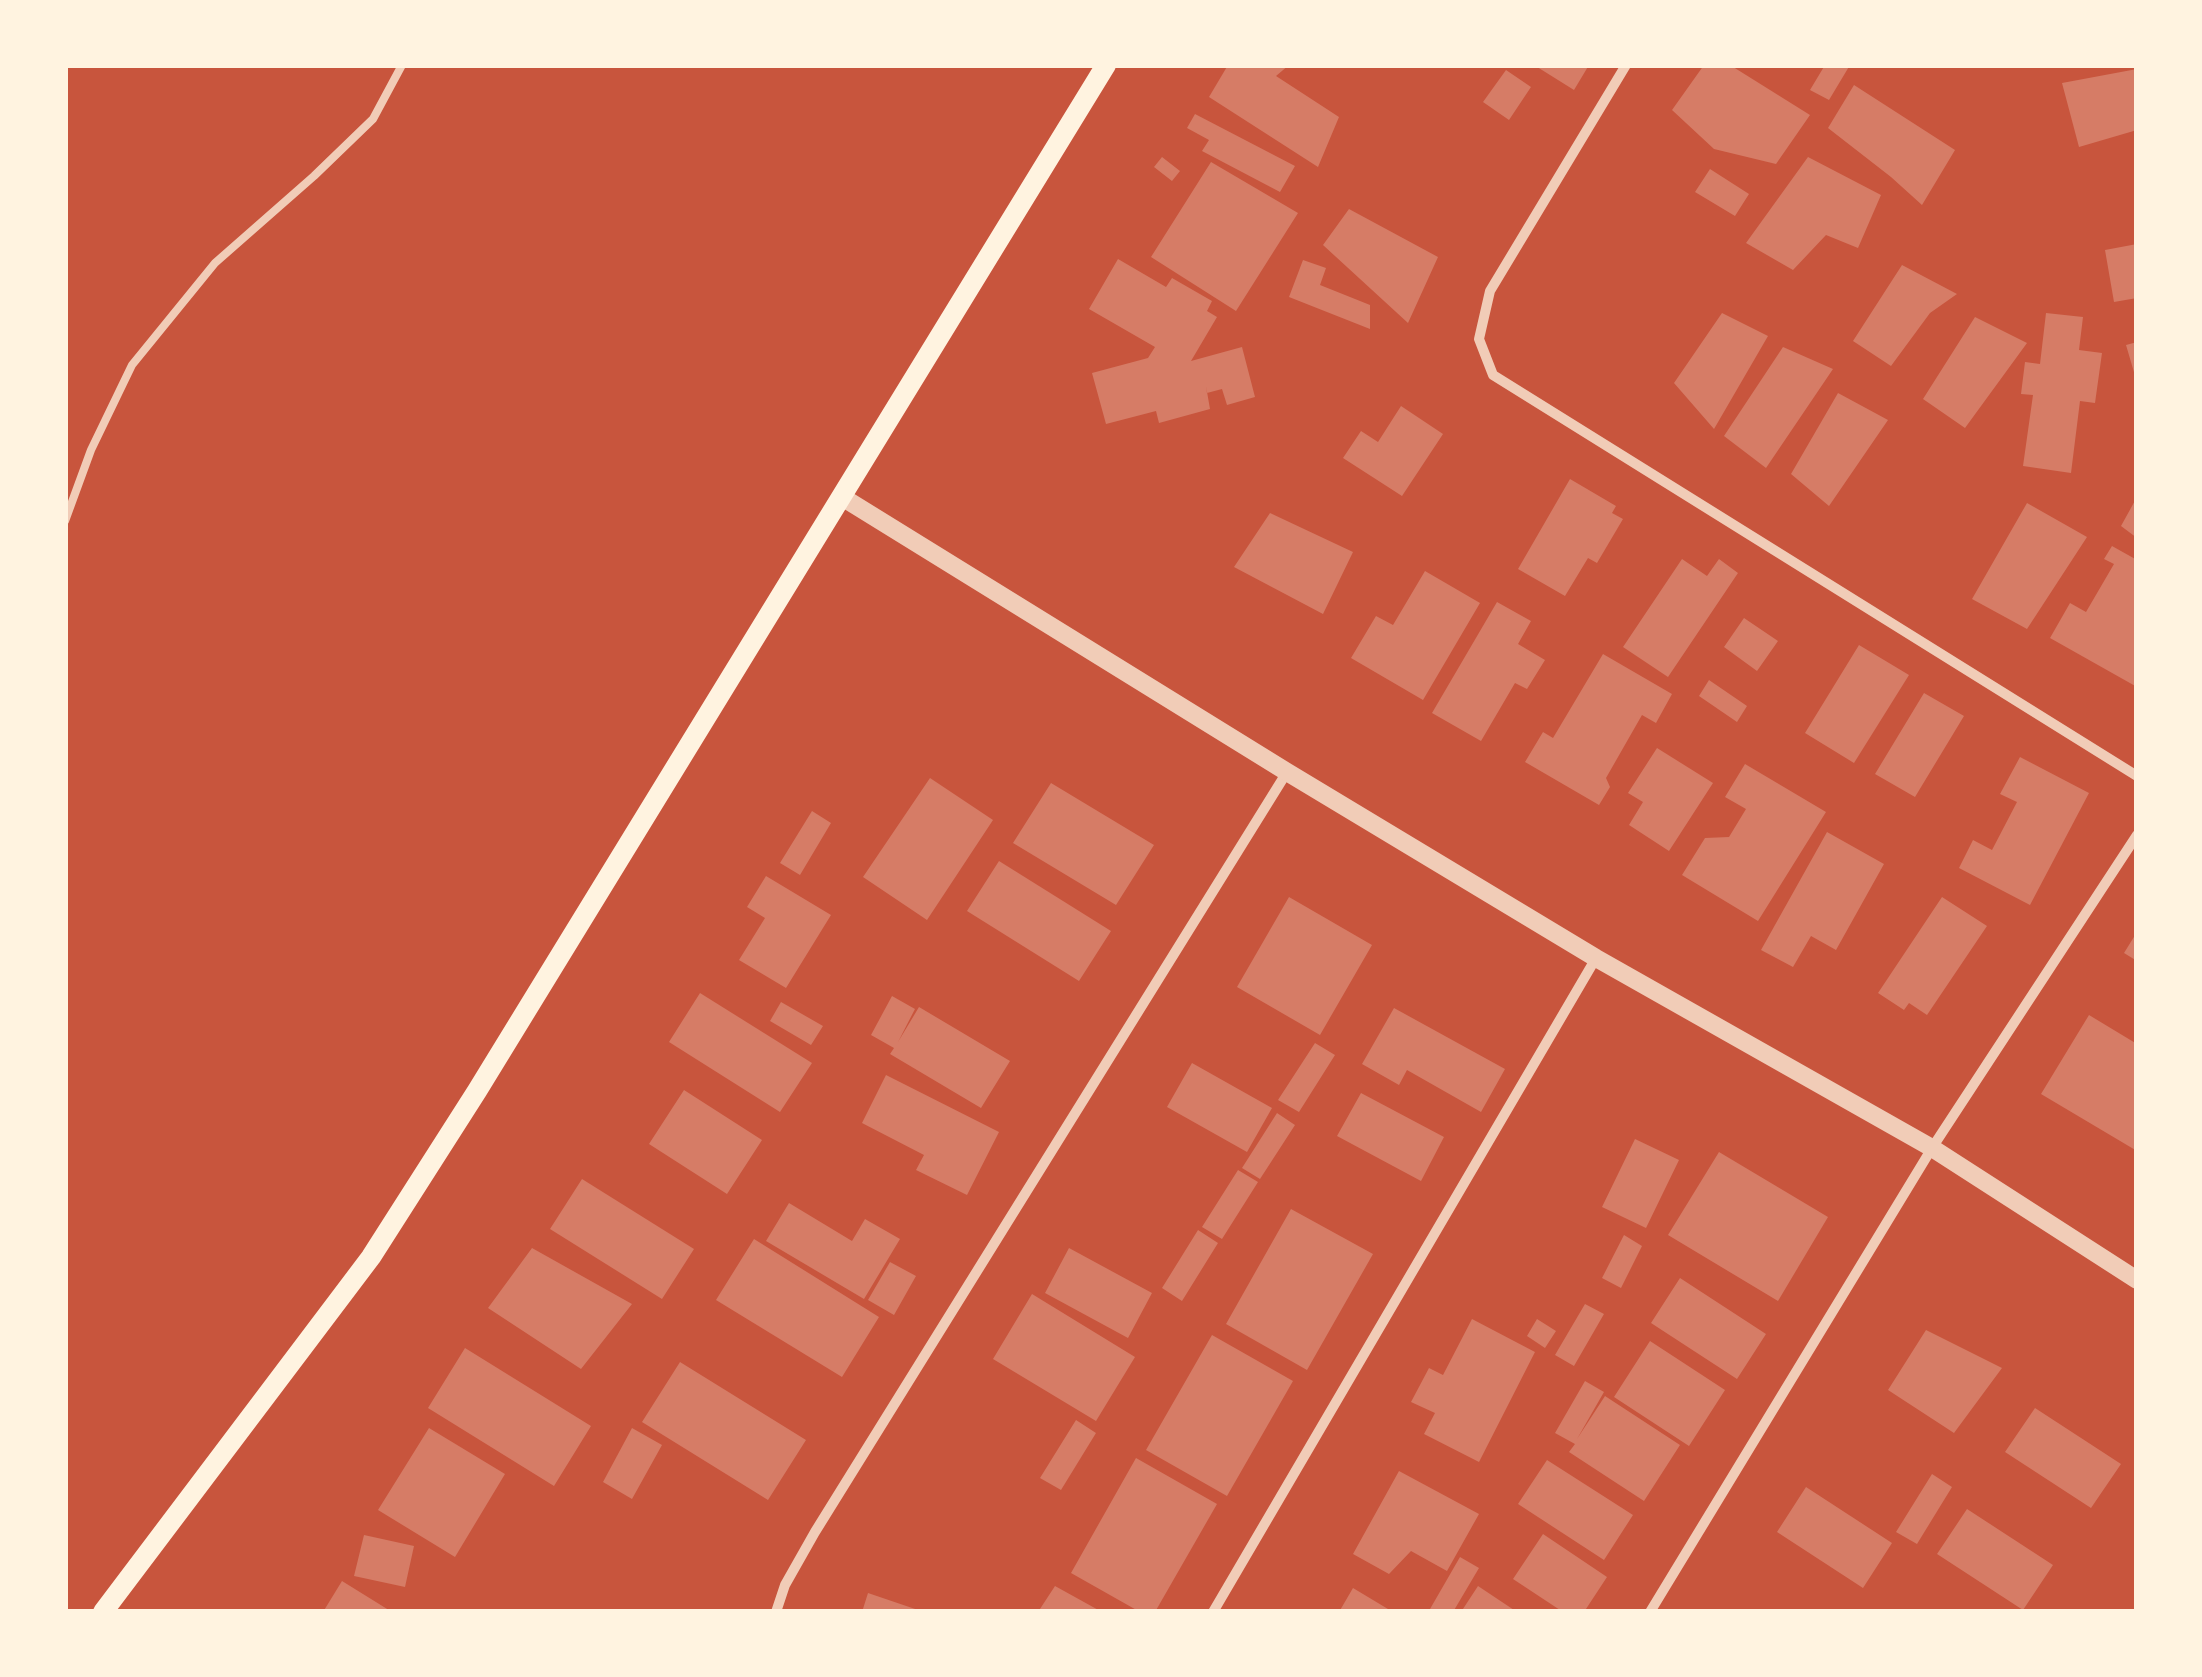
<!DOCTYPE html>
<html>
<head>
<meta charset="utf-8">
<style>
	body { margin:0 }
	#map { position:relative; width:2202px; height:1677px; overflow:hidden; background:#c8553d; font-family:"Fira Sans Condensed",sans-serif }
	canvas { display:block }
	.frame { position:absolute; inset:0; border:68px solid #fff3e0; pointer-events:none }
</style>
</head>
<body>
<div id="map">
<canvas width="2202" height="1677"></canvas>
<div class="frame"></div>
</div>
<script>
const ctx = document.querySelector('canvas').getContext('2d');
ctx.lineJoin = 'round';
function paint(path, color) {
  ctx.fillStyle = color;
  ctx.fill(path, 'evenodd');
}
function strokePath(path, color, width, dash) {
  ctx.strokeStyle = color;
  ctx.lineWidth = width;
  ctx.lineCap = dash ? 'butt' : 'round';
  ctx.setLineDash(dash || []);
  ctx.stroke(path);
}
paint(new Path2D(`
	M1228,65H1289L1276,76L1339,117L1318,167L1209,97Z
	M1534,65H1589L1574,90Z
	M1704,65H1730L1810,115L1776,164L1714,149L1672,110Z
	M1825,65H1850L1829,100L1810,90Z
	M2137,69V130L2079,147L2062,83Z
	M1506,70L1531,87L1509,120L1483,102Z
	M1854,85L1955,150L1922,205L1891,177L1828,128Z
	M1195,114L1295,166L1280,192L1202,151L1209,140L1187,128Z
	M1162,157L1180,171L1172,181L1154,167Z
	M1808,157L1881,195L1858,248L1826,235L1793,270L1746,243Z
	M1211,162L1298,213L1236,311L1151,257Z
	M1710,169L1749,194L1735,216L1695,192Z
	M1349,209L1438,257L1408,323L1323,245Z
	M2137,244V298L2114,302L2105,250Z
	M1118,259L1166,287L1172,278L1212,301L1207,311L1217,317L1191,361L1242,347L1255,397L1227,405L1222,389L1207,393L1206,386L1210,409L1159,423L1156,411L1106,424L1092,373L1148,358L1155,347L1089,309Z
	M1303,260L1326,268L1320,285L1370,305V329L1289,297Z
	M1902,265L1957,294L1930,313L1891,366L1853,341Z
	M1722,313L1768,336L1714,429L1674,383Z
	M2046,313L2083,317L2079,350L2102,353L2095,403L2080,401L2071,473L2023,466L2033,395L2021,394L2025,362L2040,364Z
	M1975,317L2027,343L1965,428L1923,399Z
	M2137,342V379H2136L2126,345Z
	M1783,347L1833,369L1766,468L1724,436Z
	M1838,393L1888,420L1829,506L1791,474Z
	M1401,406L1443,434L1402,496L1343,458L1361,431L1378,442Z
	M1570,479L1616,506L1612,513L1623,519L1597,563L1588,558L1565,596L1518,569Z
	M2137,497V538L2121,526Z
	M2027,503L2087,537L2027,629L1972,599Z
	M1270,513L1353,552L1323,614L1234,567Z
	M2112,546L2137,560V687L2050,638L2070,603L2086,612L2114,564L2104,559Z
	M1682,559L1707,576L1719,559L1738,573L1668,677L1623,647Z
	M1425,571L1480,603L1423,700L1351,658L1376,616L1393,625Z
	M1497,602L1531,621L1518,644L1545,660L1527,689L1515,683L1481,741L1432,713Z
	M1744,618L1778,641L1757,671L1724,647Z
	M1859,645L1909,675L1854,763L1805,733Z
	M1603,654L1672,694L1656,723L1642,715L1606,778L1610,787L1599,805L1525,762L1543,732L1553,738Z
	M1709,680L1747,706L1737,722L1699,696Z
	M1924,693L1964,716L1915,797L1875,774Z
	M1657,748L1713,783L1669,851L1629,825L1643,802L1628,793Z
	M2020,757L2089,793L2030,905L1959,868L1973,840L1992,850L2017,802L2000,794Z
	M1745,764L1826,812L1758,921L1682,875L1705,838L1729,837L1746,809L1725,797Z
	M930,778L993,820L927,920L863,877Z
	M1051,783L1154,845L1116,905L1013,843Z
	M812,811L831,823L800,875L780,863Z
	M1827,832L1884,864L1836,950L1811,936L1793,967L1761,950Z
	M999,861L1111,931L1079,981L967,911Z
	M766,876L831,915L786,988L739,960L765,918L747,907Z
	M1289,897L1372,945L1320,1035L1237,987Z
	M1942,897L1987,926L1927,1015L1909,1003L1904,1010L1878,993Z
	M2137,932V961L2124,953Z
	M700,993L812,1063L780,1112L669,1042Z
	M892,996L915,1009L898,1042L919,1007L1010,1061L981,1108L890,1054L894,1048L871,1035Z
	M781,1002L823,1026L811,1045L770,1021Z
	M1394,1008L1505,1069L1481,1112L1407,1070L1399,1085L1362,1064Z
	M2089,1015L2137,1044V1151L2041,1094Z
	M1315,1043L1335,1055L1299,1112L1278,1100Z
	M1192,1063L1272,1108L1247,1152L1167,1107Z
	M886,1075L999,1132L967,1195L916,1170L924,1155L862,1123Z
	M684,1090L762,1140L727,1194L649,1144Z
	M1361,1093L1444,1137L1421,1181L1337,1136Z
	M1277,1113L1295,1125L1260,1179L1242,1168Z
	M1635,1139L1679,1160L1646,1228L1602,1207Z
	M1719,1152L1828,1217L1778,1301L1668,1235Z
	M1238,1170L1258,1182L1222,1239L1202,1227Z
	M582,1179L694,1249L662,1299L550,1229Z
	M789,1203L852,1241L865,1219L900,1239L864,1299L766,1241Z
	M1291,1209L1373,1254L1307,1370L1226,1324Z
	M1198,1230L1218,1243L1182,1301L1162,1288Z
	M1624,1235L1642,1246L1621,1288L1602,1278Z
	M754,1239L879,1317L842,1377L716,1300Z
	M532,1248L632,1304L581,1369L488,1308Z
	M1069,1248L1152,1293L1128,1338L1045,1293Z
	M890,1262L916,1276L894,1315L868,1300Z
	M1680,1278L1766,1334L1737,1379L1651,1323Z
	M1032,1294L1135,1357L1096,1421L993,1359Z
	M1585,1304L1604,1314L1574,1366L1555,1355Z
	M1472,1319L1535,1352L1479,1462L1424,1434L1435,1413L1411,1402L1429,1368L1443,1375Z
	M1537,1319L1556,1331L1545,1348L1527,1336Z
	M1926,1330L2002,1368L1954,1433L1888,1390Z
	M1212,1335L1293,1381L1227,1496L1146,1450Z
	M1650,1341L1725,1390L1689,1446L1614,1397Z
	M465,1348L591,1426L554,1486L428,1408Z
	M680,1362L806,1440L768,1500L642,1422Z
	M1585,1381L1604,1392L1577,1439L1605,1396L1680,1445L1644,1501L1569,1452L1575,1444L1555,1433Z
	M2035,1408L2121,1464L2091,1508L2005,1452Z
	M1076,1420L1096,1433L1061,1490L1040,1478Z
	M429,1428L505,1474L455,1557L378,1510Z
	M632,1428L662,1445L632,1499L603,1482Z
	M1136,1458L1217,1504L1155,1612H1140L1071,1573Z
	M1547,1460L1633,1515L1604,1560L1518,1504Z
	M1399,1471L1479,1514L1447,1571L1411,1551L1389,1574L1353,1554Z
	M1932,1474L1952,1487L1917,1544L1896,1532Z
	M1806,1487L1892,1543L1863,1588L1777,1532Z
	M1967,1509L2053,1565L2023,1610L1937,1554Z
	M1543,1534L1607,1577L1584,1612H1563L1513,1579Z
	M364,1535L414,1546L405,1587L354,1576Z
	M1460,1557L1479,1568L1453,1612H1436L1430,1609Z
	M342,1581L392,1612H323Z
	M1055,1586L1102,1612H1038Z
	M1478,1586L1517,1612H1461Z
	M1353,1588L1393,1612H1339Z
	M868,1593L921,1611V1612H862Z`), '#d67c66');
strokePath(new Path2D(`
	M65,521L91,450L132,365L215,263L314,176L373,119L402,65`), '#f1ccb7', 8);
strokePath(new Path2D(`
	M1626,65L1490,291L1479,339L1493,375L2137,776
	M776,1612L785,1585L815,1532L1287,772
	M1213,1612L1596,958
	M1650,1612L1932,1148L2137,835`), '#f1ccb7', 10);
strokePath(new Path2D(`
	M842,497L1287,772L1596,958L1932,1148L2137,1280`), '#f1ccb7', 18);
strokePath(new Path2D(`
	M103,1612L371,1257L477,1091L1106,65`), '#fff3e0', 20);
</script>
</body>
</html>
